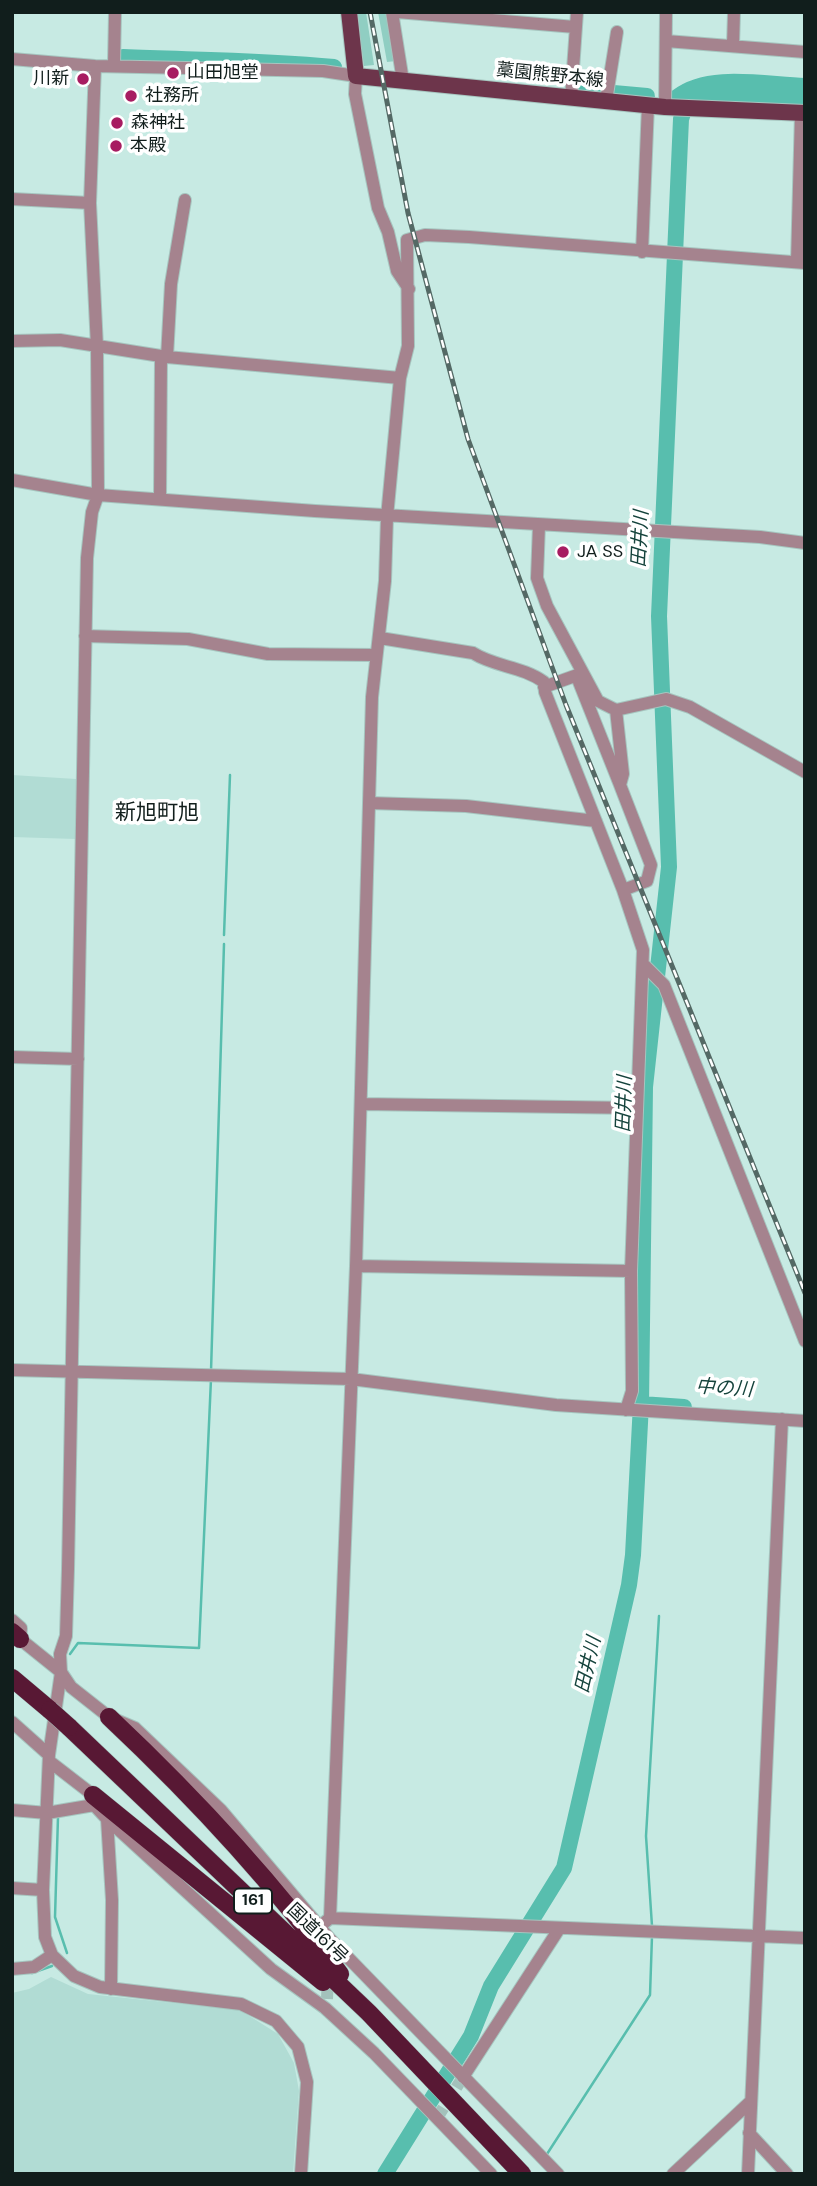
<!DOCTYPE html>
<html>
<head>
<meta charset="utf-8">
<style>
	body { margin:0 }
	#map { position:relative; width:817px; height:2186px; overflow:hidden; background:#c7eae3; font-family:"DM Sans",sans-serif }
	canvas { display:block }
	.frame { position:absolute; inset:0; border:14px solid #111e1c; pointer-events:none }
</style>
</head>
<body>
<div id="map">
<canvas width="817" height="2186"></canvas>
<div class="frame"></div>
</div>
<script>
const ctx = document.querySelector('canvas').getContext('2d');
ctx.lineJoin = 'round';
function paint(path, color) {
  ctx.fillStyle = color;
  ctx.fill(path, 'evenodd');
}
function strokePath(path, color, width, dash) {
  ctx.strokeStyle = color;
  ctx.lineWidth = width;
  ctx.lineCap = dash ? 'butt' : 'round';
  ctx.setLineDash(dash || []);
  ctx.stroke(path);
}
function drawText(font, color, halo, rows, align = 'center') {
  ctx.font = font + ' "DM Sans","Noto Sans JP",sans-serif';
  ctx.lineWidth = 7;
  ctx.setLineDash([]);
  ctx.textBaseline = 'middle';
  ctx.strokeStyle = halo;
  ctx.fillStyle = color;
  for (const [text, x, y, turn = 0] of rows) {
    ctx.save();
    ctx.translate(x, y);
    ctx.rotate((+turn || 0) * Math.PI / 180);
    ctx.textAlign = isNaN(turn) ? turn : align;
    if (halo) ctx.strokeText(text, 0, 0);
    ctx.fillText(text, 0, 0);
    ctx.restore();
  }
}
paint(new Path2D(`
	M12,775L76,779V839L12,837Z
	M51,1977L88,1994L240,2010L278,2034L294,2063L299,2091L293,2174H12V1993L29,1989Z`), '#b1dcd4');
paint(new Path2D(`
	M356,12H366L374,65L364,66Z
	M378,12H388L396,61L387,62Z`), '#90cec2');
strokePath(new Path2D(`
	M224,935L230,775
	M211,1371L224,944
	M70,1654L78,1643L199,1648L211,1379
	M58,1817L55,1917L67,1953
	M652,1926L646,1836L659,1616
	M32,1973L52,1966
	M547,2154L650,1995L652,1936`), '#58beae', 2.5);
strokePath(new Path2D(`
	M123,57C193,60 264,60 334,67
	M580,90L647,96
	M677,97C709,72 766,85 805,86
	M641,1404L684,1407
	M385,2174L471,2036L491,1986L564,1868L629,1585L633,1555L641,1404L645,1087L669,867L659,616L681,119L686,105L702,93L805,98`), '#58beae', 16);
strokePath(new Path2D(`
	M327,1999L328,1975
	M437,2118L463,2077`), '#a3c1bb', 12, [12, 6]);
const minor = new Path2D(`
	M392,12L403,81
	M397,12L575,27
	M666,41L805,52
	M733,46L734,12
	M12,59L95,66L323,71L356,76L355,94L378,208L388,232L397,271L409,289
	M114,65L115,12
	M95,66L90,203L97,347L98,495L92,512L87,558L68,1569L66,1636L60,1654L61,1672L49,1755L43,1890L45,1937L52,1955L74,1976L100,1987L241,2004L276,2021L298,2047L307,2082L301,2174
	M571,98L577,12
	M606,101L617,32
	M665,107L666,12
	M12,199L90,203
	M642,252L648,105
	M797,262L801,113
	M12,341L60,340L167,357L400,378
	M167,357L171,284L185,200
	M12,480L98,495L315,511L760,537L805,543
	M160,499L161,356
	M539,525L537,578L547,606L598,701L616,710L666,699L690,707L805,772
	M85,636L188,639L268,654L376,655
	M380,638L473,653C495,667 522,666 544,682L545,692L623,890L643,950L631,1271L632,1391L626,1410
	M581,677L579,682L620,785
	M544,687L583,673
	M616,710L623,774L620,785L651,865L647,881L623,890
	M369,803L466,806L596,821
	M645,966L664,985L805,1341
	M12,1057L78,1059
	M361,1104L636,1108
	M356,1266L631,1271
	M12,1370L351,1379L556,1405L805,1421
	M12,1620L21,1628L20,1639L61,1672L71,1687L109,1717L135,1728L221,1810L330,1939L558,2174
	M12,1722L49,1755
	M49,1761L93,1795L94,1805L107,1819L271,1969L325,2008L374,2053L491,2174
	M12,1810L47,1813L94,1805
	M107,1819L112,1900L111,1989
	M12,1888L43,1890
	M330,1918L356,1266L372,697L385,581L387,517L400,378L408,346L407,240L425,235L469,237L805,263
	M324,1923L330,1918L805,1938
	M12,1969L34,1967L52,1955
	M463,2077L559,1929
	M749,2133L787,2174
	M673,2174L749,2103
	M748,2174L782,1419`);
const major = new Path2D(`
	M349,12L356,76L665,107L805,113`);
const highway = new Path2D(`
	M12,1632L20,1639
	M12,1678L50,1710
	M109,1717C194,1797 271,1879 340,1974
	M69,1727L369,2013L522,2174
	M93,1795L323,1982`);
strokePath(minor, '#a6c5bf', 14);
strokePath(major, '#a6c5bf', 18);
strokePath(highway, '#a6c5bf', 19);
strokePath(minor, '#a5838e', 12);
strokePath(major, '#6d354b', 16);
strokePath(highway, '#581834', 18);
const rail = new Path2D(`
	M370,12L408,213L468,439L566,705L805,1293`);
strokePath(rail, '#546965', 5);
strokePath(rail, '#fff', 2.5, [8]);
const highwayBridge = new Path2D(`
	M50,1710L69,1727`);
strokePath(highwayBridge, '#a6c5bf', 19, []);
strokePath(highwayBridge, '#581834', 18);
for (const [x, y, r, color] of [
	[173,73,7,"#a71c61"],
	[83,79,7,"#a71c61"],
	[131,96,7,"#a71c61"],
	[117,123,7,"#a71c61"],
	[116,146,7,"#a71c61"],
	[563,552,7,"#a71c61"]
]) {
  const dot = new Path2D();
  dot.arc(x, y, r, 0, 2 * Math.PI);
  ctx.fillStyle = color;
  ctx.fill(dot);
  strokePath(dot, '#fff', 2.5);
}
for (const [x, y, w] of [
	[253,1901,38]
]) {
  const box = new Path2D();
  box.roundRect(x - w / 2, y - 12.5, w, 25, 5);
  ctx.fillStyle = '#fff';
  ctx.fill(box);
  strokePath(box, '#111e1c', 2);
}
drawText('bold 16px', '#111e1c', null, [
	["161",253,1901]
]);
drawText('18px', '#111e1c', '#fff', [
	["山田旭堂",187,73],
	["川新",69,79,"right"],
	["社務所",145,96],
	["森神社",131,123],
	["本殿",130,146],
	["JA SS",577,552]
], 'left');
drawText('18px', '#111e1c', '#fff', [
	["藁園熊野本線",550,76,6],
	["国道161号",317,1934,44]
]);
drawText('italic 19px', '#15433c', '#fff', [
	["田井川",641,539,-87],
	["田井川",625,1104,-88],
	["中の川",724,1389,4],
	["田井川",589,1665,-77]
]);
drawText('21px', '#111e1c', '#fff', [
	["新旭町旭",157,813]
]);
</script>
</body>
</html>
